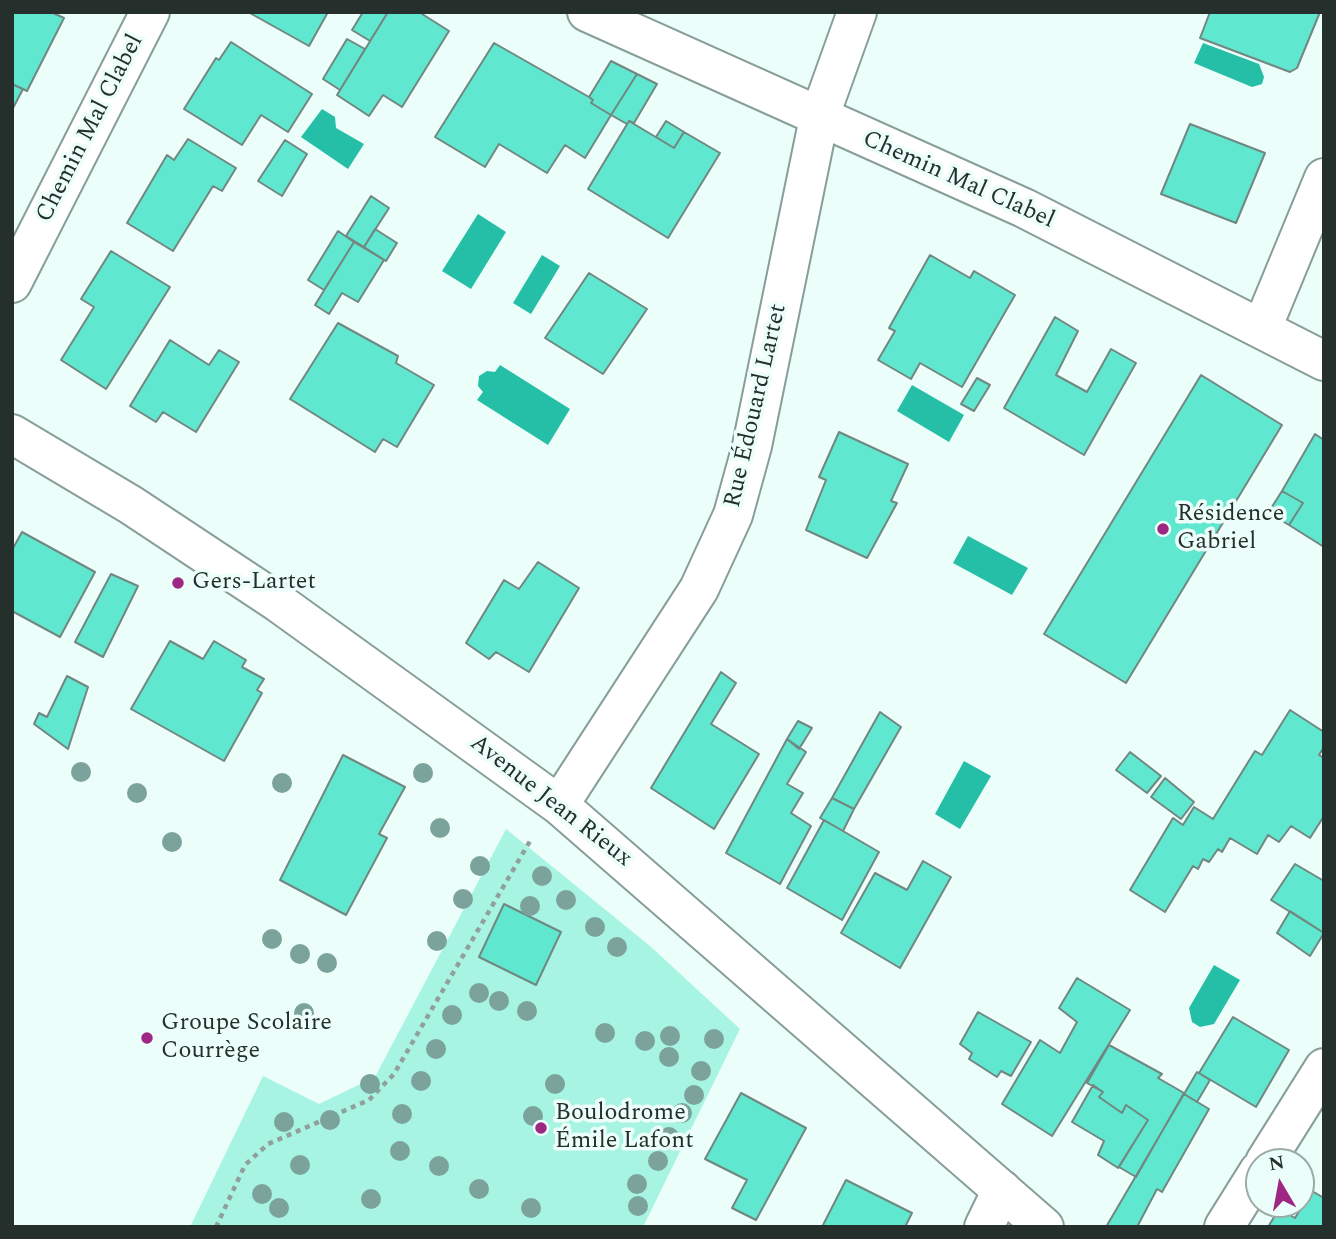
<!DOCTYPE html>
<html>
<head>
<meta charset="utf-8">
<style>
	body { margin:0 }
	#map { position:relative; width:1336px; height:1239px; overflow:hidden; background:#ebfef9; font-family:Spectral,serif }
	canvas { display:block }
	.frame { position:absolute; inset:0; border:14px solid #252f2c; pointer-events:none }
	.north { position:absolute; left:1245px; top:1148px; width:70px; height:70px; box-sizing:border-box; background:#ebfef9; border:2px solid #9caba7; border-radius:50%; rotate:350deg; font-size:19px; font-weight:700; line-height:28px; text-align:center; color:#252f2c }
	.north::after { content:''; display:block; margin:auto; width:24px; height:32px; background:#9d2782; clip-path:polygon(50% 0,100% 100%,50% 72%,0 100%) }
</style>
</head>
<body>
<div id="map">
<canvas width="1336" height="1239"></canvas>
<div class="frame"></div>
<div class="north">N</div>
</div>
<script>
const ctx = document.querySelector('canvas').getContext('2d');
ctx.lineJoin = 'round';
function paint(path, color) {
  ctx.fillStyle = color;
  ctx.fill(path, 'evenodd');
}
function strokePath(path, color, width, dash) {
  ctx.strokeStyle = color;
  ctx.lineWidth = width;
  ctx.lineCap = dash ? 'butt' : 'round';
  ctx.setLineDash(dash || []);
  ctx.stroke(path);
}
function drawText(font, color, halo, rows, align = 'center') {
  ctx.font = font + ' Spectral,serif';
  ctx.lineWidth = 7;
  ctx.setLineDash([]);
  ctx.textBaseline = 'middle';
  ctx.strokeStyle = halo;
  ctx.fillStyle = color;
  for (const [text, x, y, turn = 0] of rows) {
    ctx.save();
    ctx.translate(x, y);
    ctx.rotate((+turn || 0) * Math.PI / 180);
    ctx.textAlign = isNaN(turn) ? turn : align;
    if (halo) ctx.strokeText(text, 0, 0);
    ctx.fillText(text, 0, 0);
    ctx.restore();
  }
}
paint(new Path2D(`
	M506,829L650,946L740,1029L643,1227H190L263,1076L319,1104L375,1077Z`), '#a8f4e2');
paint(new Path2D(`
	M1203,43L1259,64L1264,77L1262,84L1252,87L1194,63Z
	M322,109L335,117L336,128L364,144L348,169L301,137Z
	M478,214L506,232L471,289L442,271Z
	M542,255L560,266L531,314L513,303Z
	M500,365L570,409L548,445L477,400L483,392L478,386L479,376L487,371L495,372Z
	M912,385L964,415L949,442L897,411Z
	M968,536L1028,568L1012,595L953,563Z
	M964,761L991,776L960,829L935,814Z
	M1214,965L1240,980L1214,1024L1200,1027L1192,1022L1189,1008Z`), '#25bea6');
const building = new Path2D(`
	M12,12H51L64,18L27,91L12,84Z
	M248,12H328L309,46Z
	M363,12H388L370,41L352,30Z
	M388,12H419L449,31L402,107L383,95L369,116L337,95Z
	M1210,12H1320L1297,68L1290,72L1200,38Z
	M347,39L365,49L340,90L323,79Z
	M231,42L312,94L288,132L261,115L242,145L184,109L216,58L219,60Z
	M494,43L589,97L593,100L591,103L611,115L585,158L565,145L547,173L499,144L485,167L435,137Z
	M611,61L637,74L611,115L591,103L593,100L589,97Z
	M637,74L657,84L634,123L629,121L627,124L611,115Z
	M12,84L23,89L12,110Z
	M629,121L674,148L684,132L720,153L668,238L588,189Z
	M666,121L684,132L674,148L656,137Z
	M1190,124L1265,153L1236,223L1161,194Z
	M188,139L236,168L222,191L213,186L173,251L127,223L167,155L174,160Z
	M285,140L307,154L282,196L258,181Z
	M371,196L389,208L364,247L346,236Z
	M375,229L397,243L386,261L364,247Z
	M338,231L354,242L324,290L308,280Z
	M354,242L384,260L358,302L342,293L329,314L315,305Z
	M111,251L170,287L106,389L61,360L94,307L81,299Z
	M930,255L970,278L974,271L1015,295L962,387L920,363L911,379L878,360L895,331L889,328Z
	M589,273L647,309L603,374L545,338Z
	M1055,317L1078,331L1056,375L1087,392L1111,349L1136,363L1084,455L1004,408Z
	M338,323L398,356L396,363L434,385L397,447L383,439L375,452L290,399Z
	M170,340L209,365L219,350L239,362L196,432L163,412L156,422L130,406Z
	M1201,375L1282,425L1126,683L1044,634Z
	M977,378L990,385L974,411L961,404Z
	M839,432L908,464L891,501L897,503L867,558L806,530L826,480L819,477Z
	M1315,434L1324,440V547L1289,525L1303,503L1282,491Z
	M1282,491L1303,503L1289,525L1268,513Z
	M22,532L95,572L60,637L12,611V550Z
	M538,562L579,588L529,672L496,652L489,659L466,643L504,580L519,589Z
	M111,574L138,586L103,657L75,642Z
	M170,641L203,659L214,641L246,660L242,667L264,679L257,690L262,693L224,761L131,709Z
	M721,672L736,683L711,724L759,754L714,829L651,788Z
	M67,676L88,687L68,749L34,724L39,713L47,717Z
	M1290,710L1324,732V747L1319,755L1324,758V816L1310,838L1291,826L1279,842L1268,835L1257,854L1230,838L1222,852L1218,849L1209,862L1203,859L1198,869L1193,866L1165,912L1130,890L1173,818L1183,825L1194,807L1213,819L1255,751L1262,755Z
	M880,712L901,727L854,809L832,798Z
	M798,721L812,728L799,749L787,739Z
	M787,739L806,752L787,784L803,793L791,813L811,826L780,884L726,853Z
	M1130,752L1161,776L1147,793L1116,770Z
	M343,755L405,787L379,834L387,838L346,915L280,880Z
	M1165,778L1194,802L1181,819L1151,797Z
	M832,798L854,809L843,831L820,818Z
	M824,820L879,852L842,920L787,888Z
	M923,861L951,877L900,968L841,933L875,873L907,890Z
	M1295,864L1324,881V933L1271,900Z
	M504,904L561,932L536,985L479,957Z
	M1290,911L1324,933L1310,956L1277,933Z
	M1077,978L1130,1010L1052,1136L1002,1104L1040,1040L1060,1053L1077,1022L1059,1008Z
	M978,1012L1031,1042L1011,1076L1001,1071L997,1077L969,1059L972,1053L960,1044Z
	M1233,1017L1289,1050L1256,1107L1199,1073Z
	M1109,1045L1162,1074L1158,1078L1184,1093L1136,1177L1119,1167L1148,1120L1126,1105L1122,1113L1099,1097L1103,1092L1087,1083Z
	M1197,1072L1210,1080L1197,1102L1184,1094Z
	M1093,1085L1103,1092L1099,1097L1122,1113L1126,1105L1148,1120L1118,1168L1098,1155L1104,1141L1072,1122Z
	M741,1093L806,1128L756,1220L732,1208L747,1180L705,1159Z
	M1184,1094L1209,1109L1162,1192L1157,1189L1137,1227H1106Z
	M846,1180L912,1213L905,1227H822Z
	M1312,1191L1324,1198V1227H1268L1279,1209L1295,1218Z`);
paint(building, '#5fe8cf');
strokePath(building, '#718781', 2);
const street = new Path2D(`
	M587,12L1024,208L1324,361
	M12,283L150,12
	M1262,328L1324,178
	M1265,1162L1324,1068
	M984,1227L1002,1190
	M1224,1227L1259,1171`);
const secondary = new Path2D(`
	M12,434L131,505L279,603L559,805L1044,1227
	M559,805L699,589L733,515L752,446L819,118L857,12`);
strokePath(street, '#889e98', 42);
strokePath(secondary, '#889e98', 42);
strokePath(new Path2D(`
	M216,1227L245,1165L268,1144L369,1100L394,1074L530,841`), '#91a09c', 4.5, [5, 5]);
strokePath(street, '#fff', 38);
strokePath(secondary, '#fff', 38);
ctx.fillStyle = '#7ba39b';
for (const [x, y] of [
	[81,772],
	[423,773],
	[282,783],
	[137,793],
	[440,828],
	[172,842],
	[480,866],
	[542,876],
	[463,899],
	[566,900],
	[530,906],
	[595,927],
	[272,939],
	[437,941],
	[617,947],
	[300,954],
	[327,963],
	[479,993],
	[499,1001],
	[527,1011],
	[304,1013],
	[452,1015],
	[605,1033],
	[670,1036],
	[714,1039],
	[645,1041],
	[436,1049],
	[669,1057],
	[701,1071],
	[421,1081],
	[370,1084],
	[555,1084],
	[694,1095],
	[682,1113],
	[402,1114],
	[533,1116],
	[330,1120],
	[284,1122],
	[669,1137],
	[400,1151],
	[658,1161],
	[300,1165],
	[439,1166],
	[637,1184],
	[479,1189],
	[262,1194],
	[371,1199],
	[638,1206],
	[279,1208],
	[531,1208]
]) {
  ctx.beginPath();
  ctx.arc(x, y, 10, 0, 2 * Math.PI);
  ctx.fill();
}
for (const [x, y, r, color] of [
	[1163,529,7,"#9d2782"],
	[178,583,7,"#9d2782"],
	[147,1038,7,"#9d2782"],
	[541,1128,7,"#9d2782"]
]) {
  const dot = new Path2D();
  dot.arc(x, y, r, 0, 2 * Math.PI);
  ctx.fillStyle = color;
  ctx.fill(dot);
  strokePath(dot, '#ebfef9', 2.5);
}
drawText('24px', '#252f2c', '#ebfef9', [
	["Chemin Mal Clabel",91,129,-63],
	["Chemin Mal Clabel",958,181,24],
	["Rue Édouard Lartet",757,406,-77],
	["Avenue Jean Rieux",550,802,38]
]);
drawText('24px', '#252f2c', '#ebfef9', [
	["Résidence",1177,515],
	["Gabriel",1177,543],
	["Gers-Lartet",192,583],
	["Groupe Scolaire",161,1024],
	["Courrège",161,1052],
	["Boulodrome",555,1114],
	["Émile Lafont",555,1142]
], 'left');
</script>
</body>
</html>
